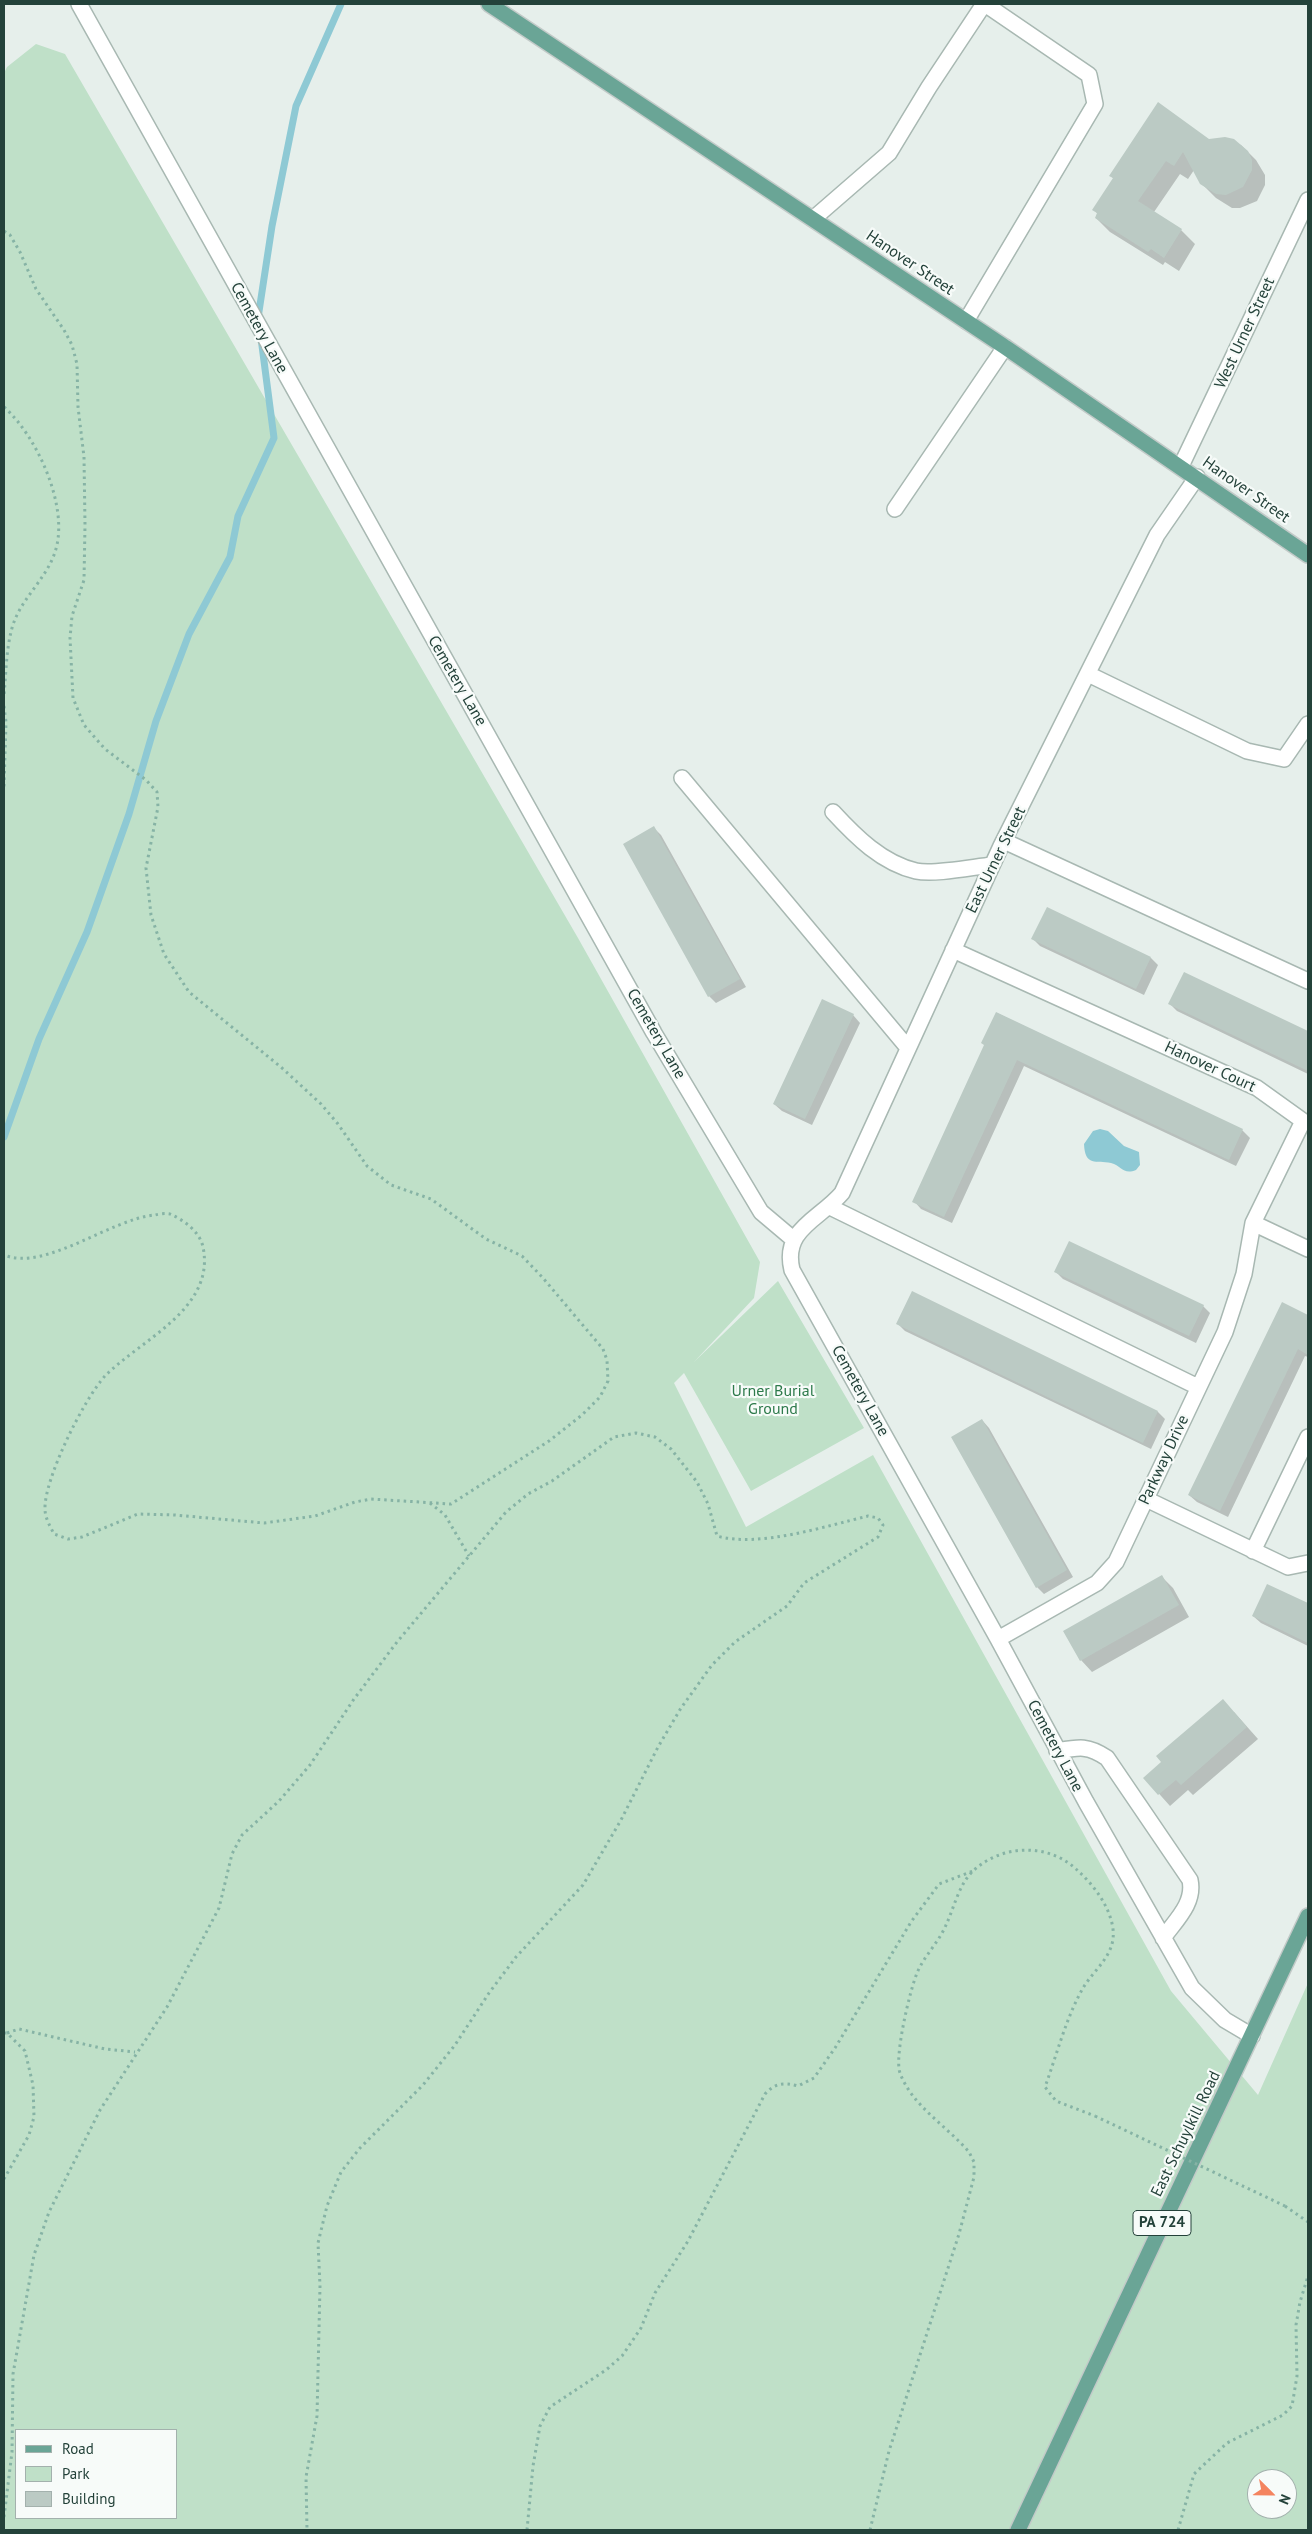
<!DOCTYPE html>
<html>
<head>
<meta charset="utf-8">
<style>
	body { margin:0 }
	#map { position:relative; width:1312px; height:2534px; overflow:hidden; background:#e6efeb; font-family:"PT Sans",sans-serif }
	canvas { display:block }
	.frame { position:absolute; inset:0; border:5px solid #24423a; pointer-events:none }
	.legend { position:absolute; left:15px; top:2429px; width:162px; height:90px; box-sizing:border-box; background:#f7fbf9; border:1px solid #a3b1ad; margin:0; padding:6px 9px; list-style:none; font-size:15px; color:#24423a }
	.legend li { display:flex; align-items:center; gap:10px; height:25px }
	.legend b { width:25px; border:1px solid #a3b1ad }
	.north { position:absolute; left:1247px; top:2469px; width:50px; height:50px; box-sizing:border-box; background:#f7fbf9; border:1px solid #a3b1ad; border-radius:50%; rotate:113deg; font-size:14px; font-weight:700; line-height:20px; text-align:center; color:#24423a }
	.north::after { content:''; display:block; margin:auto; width:18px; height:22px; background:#f4845f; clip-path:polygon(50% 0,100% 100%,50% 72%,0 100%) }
</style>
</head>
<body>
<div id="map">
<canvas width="1312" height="2534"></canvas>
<div class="frame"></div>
<ul class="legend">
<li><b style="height:6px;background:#6aa596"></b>Road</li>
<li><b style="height:14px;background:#bfe0c8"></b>Park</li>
<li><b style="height:14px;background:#bbcac4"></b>Building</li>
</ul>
<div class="north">N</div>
</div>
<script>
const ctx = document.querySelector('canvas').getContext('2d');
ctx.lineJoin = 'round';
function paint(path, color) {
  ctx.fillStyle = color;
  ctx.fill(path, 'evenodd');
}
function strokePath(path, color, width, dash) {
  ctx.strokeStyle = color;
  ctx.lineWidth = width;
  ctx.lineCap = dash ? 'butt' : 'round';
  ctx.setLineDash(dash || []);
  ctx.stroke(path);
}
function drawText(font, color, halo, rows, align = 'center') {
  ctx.font = font + ' "PT Sans",sans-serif';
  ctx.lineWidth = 4.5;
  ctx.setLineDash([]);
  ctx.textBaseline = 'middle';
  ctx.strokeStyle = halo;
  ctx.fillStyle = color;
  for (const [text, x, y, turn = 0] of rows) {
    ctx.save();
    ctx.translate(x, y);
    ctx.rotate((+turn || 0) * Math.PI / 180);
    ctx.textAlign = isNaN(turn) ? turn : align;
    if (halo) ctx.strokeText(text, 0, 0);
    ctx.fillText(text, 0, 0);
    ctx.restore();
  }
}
paint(new Path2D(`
	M36,44L65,54L578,938L760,1262L754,1298L694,1362L778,1281L864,1428L751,1491L684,1373L674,1383L746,1527L873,1455L1171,1991L1258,2095L1308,1983V2530H4V73L7,67ZM16,2430H176V2518H16ZM1257,2479H1287V2509H1257Z`), '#bfe0c8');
paint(new Path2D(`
	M1100,1129L1108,1131L1124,1146L1139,1152L1140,1165L1136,1170C1123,1175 1122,1166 1111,1163C1096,1160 1085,1167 1084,1144L1093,1131Z`), '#8ec9d4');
paint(new Path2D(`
	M1225,138L1241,145L1256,160L1265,175V185L1257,201L1240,208H1232L1216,198L1201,183L1194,170L1188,179L1180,174L1154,212L1181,230L1195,244L1179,271L1165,262L1163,265L1110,232L1096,218L1098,214L1094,210L1114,179L1111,176L1209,140Z
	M654,828L661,835L746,987L716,1003L709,996Z
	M1032,938L1151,958L1158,965L1144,995L1040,946Z
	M1185,974L1308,1033V1074L1177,1011L1170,1004Z
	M997,1013L1242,1130L1250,1138L1236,1166L1024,1066L952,1223L921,1209L914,1201L985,1046Z
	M853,1015L860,1023L812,1125L782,1111L774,1104Z
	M1056,1272L1203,1306L1210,1313L1196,1343L1063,1279Z
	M912,1293L1158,1412L1165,1419L1151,1449L905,1331L898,1324Z
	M1282,1304L1308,1316V1357L1305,1356L1228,1517L1197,1502L1189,1495Z
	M982,1420L989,1428L1073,1577L1044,1594L1037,1587Z
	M1162,1577L1173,1588L1189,1617L1092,1672L1081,1660L1065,1632Z
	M1268,1586L1308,1605V1646L1261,1623L1253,1616Z
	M1234,1712L1258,1739L1193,1795L1188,1790L1170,1806L1145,1778Z`), '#0003');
strokePath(new Path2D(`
	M258,318L272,226L296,106L341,4
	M4,1137L39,1039L87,932L129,814L156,721L189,634L230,557L238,516L274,438L261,338`), '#8ec9d4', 7);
paint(new Path2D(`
	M1158,102L1209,139L1225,137L1234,139L1248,151L1252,160V170L1243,187L1226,195L1216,194L1200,184L1183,152L1174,166L1166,161L1138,201L1182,229L1164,258L1151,249L1148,252L1095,218L1097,213L1092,210L1113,178L1109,176Z
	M654,826L740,979L708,997L623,844Z
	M1047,907L1151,957L1136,989L1031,939Z
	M1184,972L1308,1031V1071L1168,1004Z
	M822,999L854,1014L805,1119L773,1104Z
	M996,1012L1243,1129L1229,1160L1017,1060L944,1217L912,1202L984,1045L981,1043Z
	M1069,1241L1204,1305L1189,1336L1054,1272Z
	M912,1291L1158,1411L1143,1443L896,1324Z
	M1282,1302L1308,1315V1355L1298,1349L1220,1511L1188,1495Z
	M982,1419L1067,1570L1036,1588L951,1437Z
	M1162,1575L1179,1605L1080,1661L1063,1631Z
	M1267,1584L1308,1603V1643L1252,1616Z
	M1223,1699L1247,1727L1181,1785L1176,1780L1158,1795L1143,1778L1161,1762L1156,1756Z`), '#bbcac4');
const minor = new Path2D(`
	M79,4L654,1033L761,1212L793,1239
	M813,219L889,153L929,87L984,4
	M966,321L1095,104L1089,75L985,4
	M1181,466L1308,200
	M1197,477L1157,535L1001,846L842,1193C819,1220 782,1229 792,1270L998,1639L1086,1802L1192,1988L1225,2020L1252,2036
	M895,509L1005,347
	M1088,674L1247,751L1284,759L1308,724
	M682,778L908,1048
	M833,812C856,837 882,863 916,871C934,875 973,867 992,865
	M1004,841L1308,981
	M953,950L1257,1088L1303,1121L1253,1223L1308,1249
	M830,1207L1198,1387
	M1146,1499L1288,1567L1308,1563
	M1253,1551L1308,1437
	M998,1639L1097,1583L1116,1562L1225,1332L1244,1274L1253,1223
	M1057,1751C1079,1747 1088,1745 1107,1758L1190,1880C1195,1903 1176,1920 1163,1938`);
const major = new Path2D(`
	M489,4L1005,347L1308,555
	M1018,2530L1308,1916`);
strokePath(minor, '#a8b8b2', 18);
strokePath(major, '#c2cac8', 18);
strokePath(new Path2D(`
	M4,231L10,235L20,252L36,289L64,330L72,345L77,364L78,407L84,457L85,525L84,580L72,616L70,638L73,698L84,725L105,749L146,780L157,792L158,807L146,868L151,915L164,954L189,992L282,1068L321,1104L338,1124L367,1166L391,1185L431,1199L486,1239L522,1256L543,1278L603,1349L607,1360L608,1381L600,1397L582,1415L549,1441L451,1504L371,1499L355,1502L315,1516L264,1523L175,1515L138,1514L82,1537L68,1539L54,1534C50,1526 45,1518 45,1509C44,1479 84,1399 105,1376C140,1340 216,1309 203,1247C200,1232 184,1220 170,1214C165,1213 159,1214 155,1215C110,1219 45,1272 4,1255
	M4,407C37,436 70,508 55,552C46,580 20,599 12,628C6,650 6,674 4,696
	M4,706L6,722L4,787
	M430,1503L445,1515L469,1556
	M4,2033H7L25,2051L33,2085L34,2117L29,2135L4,2179
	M7,2033L19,2029L105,2049L135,2052
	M1285,2206L1308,2222
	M4,2517L12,2452L13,2374L34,2255L49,2212L100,2110L167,2007L219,1908L232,1854L242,1835L279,1801L310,1765L354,1699L397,1642L506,1512L528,1494L552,1481L614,1437L636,1433L655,1437L671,1449L697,1482L708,1504L717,1536C759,1548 826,1526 868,1516L878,1518L883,1525L878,1537L804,1583L787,1606L735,1642L712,1665L681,1708L658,1747L621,1820L583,1885L516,1957L489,1993L455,2045L423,2085L360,2148L341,2172L327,2206L318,2243L320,2286L317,2416L306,2477L307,2530
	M527,2530L533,2466L540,2426L550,2407L606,2370L622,2356L641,2328L655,2293L688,2241L765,2094C775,2083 784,2082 798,2086L814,2078L835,2048L911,1922L939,1884L973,1871
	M870,2530L889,2451L959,2234L974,2177V2162L969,2152C947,2126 912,2106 900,2073C894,2057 910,1990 917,1973C924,1956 939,1942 946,1925C954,1908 959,1884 973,1871C1002,1844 1048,1843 1076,1869C1093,1884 1110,1906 1113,1929C1116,1955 1095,1968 1083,1988C1066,2018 1057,2054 1045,2087L1056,2101L1095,2116
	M1178,2530L1194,2474L1227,2443L1283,2415L1292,2406L1297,2376L1296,2325L1300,2302L1308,2276`), '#86b3a5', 3, [2.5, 4]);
strokePath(minor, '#fff', 15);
strokePath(major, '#6aa596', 15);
strokePath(new Path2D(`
	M1095,2116L1285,2206`), '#86b3a5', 3, [2.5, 4]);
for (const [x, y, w] of [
	[1162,2223,58]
]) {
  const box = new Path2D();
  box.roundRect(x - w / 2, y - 12.5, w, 25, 4);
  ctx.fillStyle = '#f7fbf9';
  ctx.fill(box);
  strokePath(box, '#24423a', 1);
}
drawText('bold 15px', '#24423a', null, [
	["PA 724",1162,2223]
]);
drawText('16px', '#24423a', '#f7fbf9', [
	["Hanover Street",910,263,34],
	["Cemetery Lane",259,328,61],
	["West Urner Street",1245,333,-65],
	["Hanover Street",1246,490,35],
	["Cemetery Lane",457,681,60],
	["East Urner Street",996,860,-64],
	["Cemetery Lane",656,1034,60],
	["Hanover Court",1210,1067,25],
	["Cemetery Lane",860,1391,61],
	["Parkway Drive",1164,1460,-65],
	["Cemetery Lane",1055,1746,62],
	["East Schuylkill Road",1186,2134,-64]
]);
drawText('16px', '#2d7a4b', '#f7fbf9', [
	["Urner Burial",773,1391],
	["Ground",773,1409]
]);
</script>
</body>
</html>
